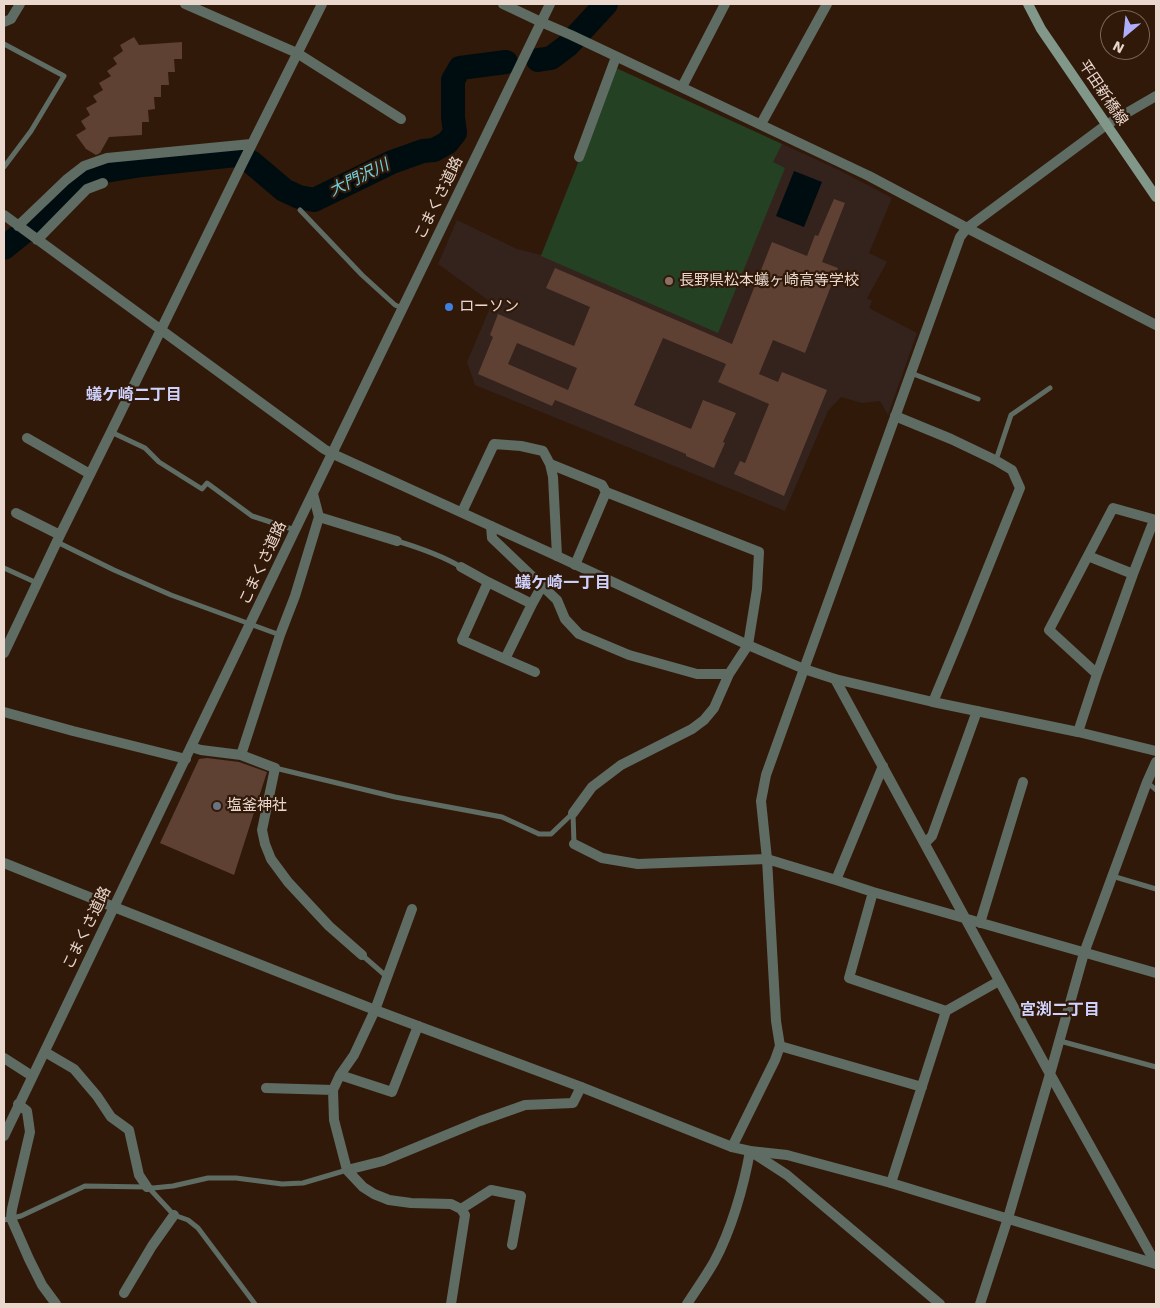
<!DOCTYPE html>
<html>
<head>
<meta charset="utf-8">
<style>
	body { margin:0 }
	#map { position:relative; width:1160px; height:1308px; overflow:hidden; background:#311909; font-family:"Work Sans",sans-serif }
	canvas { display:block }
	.frame { position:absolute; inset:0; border:5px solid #ead8cf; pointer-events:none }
	.north { position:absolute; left:1100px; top:10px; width:50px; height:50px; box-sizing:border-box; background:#311909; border:1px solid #7b6558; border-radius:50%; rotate:208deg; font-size:14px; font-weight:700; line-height:20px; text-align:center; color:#ead8cf }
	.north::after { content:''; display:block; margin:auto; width:18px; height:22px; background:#adaffb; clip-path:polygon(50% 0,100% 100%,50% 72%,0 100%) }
</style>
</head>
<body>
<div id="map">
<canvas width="1160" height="1308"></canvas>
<div class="frame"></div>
<div class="north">N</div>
</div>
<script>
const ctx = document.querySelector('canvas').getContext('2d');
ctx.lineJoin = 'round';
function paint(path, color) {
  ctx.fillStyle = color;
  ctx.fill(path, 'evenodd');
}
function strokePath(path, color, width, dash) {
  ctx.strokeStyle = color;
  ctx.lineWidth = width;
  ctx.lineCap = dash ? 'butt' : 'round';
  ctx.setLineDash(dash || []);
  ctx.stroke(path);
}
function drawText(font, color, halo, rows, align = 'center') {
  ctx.font = font + ' "Work Sans","Noto Sans JP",sans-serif';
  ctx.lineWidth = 4.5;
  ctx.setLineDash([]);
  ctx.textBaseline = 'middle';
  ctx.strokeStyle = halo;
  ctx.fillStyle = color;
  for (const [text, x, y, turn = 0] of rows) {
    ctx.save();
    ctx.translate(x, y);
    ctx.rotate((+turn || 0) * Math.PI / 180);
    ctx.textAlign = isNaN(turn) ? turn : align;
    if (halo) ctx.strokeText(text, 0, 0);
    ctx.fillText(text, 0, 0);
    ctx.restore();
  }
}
paint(new Path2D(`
	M616,68L839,170L892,198L869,253L887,262L867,298L872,301L869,308L917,333L888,415L880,401L862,403L841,397L828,411L785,511L475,385L467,362L492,303L438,264L457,220L517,249L541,255Z`), '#34221d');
paint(new Path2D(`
	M616,68L782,144L773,162L785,168L718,333L541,256Z`), '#244223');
paint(new Path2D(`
	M794,171L822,182L804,227L776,216Z`), '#000d10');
strokePath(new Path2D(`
	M538,60L551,58L567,46L606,4
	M4,248L35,223L83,180L105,171L142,165L236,155L251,162L284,190L299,197L314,200L392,162L423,151L434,150L447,143L455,133L453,117V80L460,68L506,62`), '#000d10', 24);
paint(new Path2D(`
	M134,37L139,45L182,42V59H174L175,72H168L169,85H161V97H154L155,109L148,110L149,122H142V135L109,137L100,153L96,155L86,149L76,135L86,129L81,121L90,115L86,108L97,102L93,96L103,90L99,83L111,76L107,71L117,64L113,58L123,51L120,45Z
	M834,199L845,203L822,262L838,268L805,353L773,340L759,374L778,382L782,372L827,390L784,496L734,474L740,461L745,463L769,404L718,382L726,364L663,338L634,405L691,429L703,400L736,413L723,442L725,443L714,468L686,456V454L555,400L552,406L478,374L493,337L490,335L498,314L574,346L590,307L546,288L555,268L732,344L772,242L807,256L815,235L818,236ZM517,343L577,368L568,390L508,364Z
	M207,758L239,762L267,772L234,875L160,843L199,759Z`), '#5e4133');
strokePath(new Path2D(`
	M4,44L64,76L31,131L4,167
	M300,210L362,275L395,305L402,308
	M911,373L978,399
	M111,432L145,448L159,462L202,489L207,483L252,516L295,530
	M996,460L1011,415L1050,388
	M397,541C420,548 441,555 461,567
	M57,542L114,570L171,595L280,635
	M4,568L37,583
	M275,768L395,797L502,817L539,834H551L573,813
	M1147,782L1156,790
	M573,813L574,844
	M1112,876L1156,889
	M362,955L386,976
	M1060,1041L1156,1067
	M148,1187L174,1215L188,1220L198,1228L255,1304
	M4,1220L21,1216L85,1186L147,1187L153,1188L173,1186L208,1178H236L282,1184L303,1183L347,1170`), '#5e6c63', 5);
strokePath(new Path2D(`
	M185,4L297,53L401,119
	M4,22L11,19L20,4
	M541,22L571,35L869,176L967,228L1156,325
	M682,87L725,4
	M761,124L827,4
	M579,157L616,57
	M4,215L324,449L333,454
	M18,226L66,180L84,166L107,158L251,144
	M967,228L1106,125L1156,96
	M37,240L87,189L103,183
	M895,416L951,439L995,460L1012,470L1020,488L962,632L933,702
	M27,438L90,474
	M550,464L602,485L606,492L759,552L757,589L748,645L729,674L714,708L704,720L692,729L621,765L592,787L573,813
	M462,512L494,444L521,446L543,451L550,464L553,477L557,556
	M16,513L60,535
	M319,517L397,541
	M491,526L492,538L557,600L565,619L579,634L629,655L697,674H729
	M1088,556L1133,574
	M575,565L606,492
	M461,567L488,582L532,604L542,586
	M488,582L462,640L505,659L532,604
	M4,653L60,535L111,432L242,164L322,4
	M505,659L535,672
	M1097,674L1133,574L1154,520
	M835,679L1050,1074L1156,1264
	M4,712L73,731L186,759
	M1078,732L1097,674L1049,630L1113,508L1156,520
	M191,747L201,750L241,755L275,768L262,830L265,844L271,859L288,882L329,926L362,955
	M241,755L280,635L295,596L319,517L313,494
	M925,843L932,836L977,711
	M574,844L602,858L638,864L767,859L836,880L873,892L1156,973
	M4,863L114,907
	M836,880L883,766
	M873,892L849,978L946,1011
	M412,909L375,1010L354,1055L340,1075L333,1090L334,1120L347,1170L363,1187L374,1194L389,1200L411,1203L451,1204L461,1209L465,1215L451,1304
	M980,923L1023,782
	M780,1046L922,1087
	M45,1052L74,1069L97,1096L111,1117L129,1130L139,1175L147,1187
	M4,1058L32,1076
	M340,1075L392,1092L418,1026
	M266,1088L333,1090
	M18,1104L27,1111L30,1132L12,1209L11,1218L29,1259L42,1285L56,1304
	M732,1147L775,1060L780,1046L776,1021L767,859L761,801L766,775L804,669
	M347,1170L383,1161L480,1121L525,1105L573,1103L581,1087
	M891,1183L946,1011L999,981
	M461,1209L491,1190L521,1196L512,1245
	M124,1293L152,1246L174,1215
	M687,1304C696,1290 706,1276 714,1262C731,1231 744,1186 750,1151L787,1175L940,1304
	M980,1304L1008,1218L1050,1074L1084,953L1147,782L1156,762`), '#5e6c63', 10);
strokePath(new Path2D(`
	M503,4L541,22
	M333,454L557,556L748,645L804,669L835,679L933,702L1078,732L1156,751
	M804,669L960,237L967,228
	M114,907L375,1010L581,1087L732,1147L750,1151L787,1155L891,1183L1156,1264
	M4,1136L295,530L550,4`), '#5e6c63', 10);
strokePath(new Path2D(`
	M1028,4L1041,29L1156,197`), '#819789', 10);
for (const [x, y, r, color] of [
	[669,281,5,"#8d6e63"],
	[449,307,5,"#3f7fe0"],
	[217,806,5,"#6b7280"]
]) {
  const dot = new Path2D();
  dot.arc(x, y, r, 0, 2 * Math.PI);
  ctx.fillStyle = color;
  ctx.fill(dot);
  strokePath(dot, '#311909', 2);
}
drawText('15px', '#ead8cf', '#311909', [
	["平田新橋線",1103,93,56],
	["こまくさ道路",439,198,-64],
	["こまくさ道路",263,563,-65],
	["こまくさ道路",87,928,-64]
]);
drawText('15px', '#ead8cf', '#311909', [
	["長野県松本蟻ヶ崎高等学校",679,281],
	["ローソン",459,307],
	["塩釜神社",227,806]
], 'left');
drawText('italic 16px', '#6ed0df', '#311909', [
	["大門沢川",359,178,-26]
]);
drawText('bold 16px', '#d0d2fe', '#311909', [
	["蟻ケ崎二丁目",134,395],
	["蟻ケ崎一丁目",563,583],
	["宮渕二丁目",1060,1010]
]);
</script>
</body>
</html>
